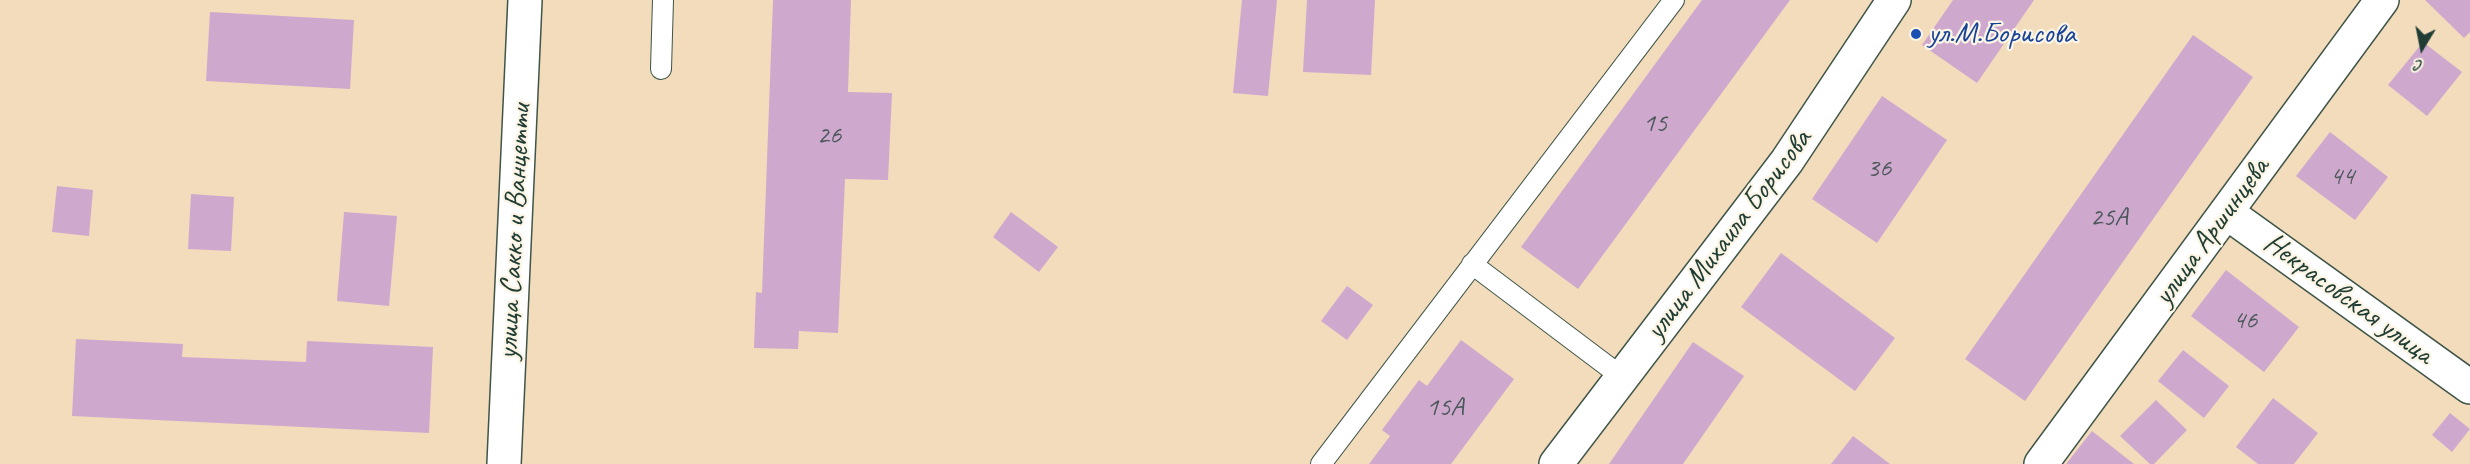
<!DOCTYPE html>
<html>
<head>
<meta charset="utf-8">
<style>
	body { margin:0 }
	#map { position:relative; width:2470px; height:464px; overflow:hidden; background:#f2dcbc; font-family:Caveat,sans-serif }
	canvas { display:block }
	.north { position:absolute; left:2392px; top:18px; width:60px; height:60px; -webkit-text-stroke:4px #fcf5e5; paint-order:stroke; rotate:190deg; font-size:16px; font-weight:700; line-height:24px; text-align:center; color:#1f3d34 }
	.north::after { content:''; display:block; margin:auto; width:21px; height:27px; background:#1f3d34; clip-path:polygon(50% 0,100% 100%,50% 72%,0 100%) }
</style>
</head>
<body>
<div id="map">
<canvas width="2470" height="464"></canvas>
<div class="north">С</div>
</div>
<script>
const ctx = document.querySelector('canvas').getContext('2d');
ctx.lineJoin = 'round';
function paint(path, color) {
  ctx.fillStyle = color;
  ctx.fill(path, 'evenodd');
}
function strokePath(path, color, width, dash) {
  ctx.strokeStyle = color;
  ctx.lineWidth = width;
  ctx.lineCap = dash ? 'butt' : 'round';
  ctx.setLineDash(dash || []);
  ctx.stroke(path);
}
function drawText(font, color, halo, rows, align = 'center') {
  ctx.font = font + ' Caveat,sans-serif';
  ctx.lineWidth = 4.5;
  ctx.setLineDash([]);
  ctx.textBaseline = 'middle';
  ctx.strokeStyle = halo;
  ctx.fillStyle = color;
  for (const [text, x, y, turn = 0] of rows) {
    ctx.save();
    ctx.translate(x, y);
    ctx.rotate((+turn || 0) * Math.PI / 180);
    ctx.textAlign = isNaN(turn) ? turn : align;
    if (halo) ctx.strokeText(text, 0, 0);
    ctx.fillText(text, 0, 0);
    ctx.restore();
  }
}
paint(new Path2D(`
	M773,0H851L848,92L892,93L888,180L845,179L838,333L799,331L798,349L754,348L756,292L762,293Z
	M1242,0H1277L1268,96L1233,93Z
	M1307,0H1375L1371,75L1303,72Z
	M1702,0H1790L1578,289L1521,247Z
	M1953,0H2034L1977,83L1922,45Z
	M2425,0H2470V32L2464,38Z
	M210,12L354,20L350,89L206,81Z
	M2193,35L2253,77L2025,401L1965,359Z
	M2423,42L2462,72L2427,116L2388,85Z
	M1882,96L1947,140L1877,243L1812,199Z
	M2330,132L2388,177L2355,220L2296,176Z
	M57,186L93,190L89,236L52,232Z
	M191,194L234,197L231,251L188,249Z
	M344,212L397,216L389,306L337,301Z
	M1011,212L1058,247L1039,272L993,237Z
	M1781,253L1895,338L1855,391L1741,307Z
	M2226,270L2299,327L2264,372L2191,316Z
	M1347,286L1373,305L1347,340L1321,321Z
	M76,339L183,344L182,357L306,362L307,341L433,347L429,433L72,416Z
	M1461,340L1514,379L1451,464H1369L1390,436L1382,430L1419,380L1427,386Z
	M1693,342L1744,376L1683,464H1609Z
	M2183,350L2229,386L2204,418L2158,381Z
	M2273,398L2318,433L2294,464H2258L2236,447Z
	M2156,400L2187,430L2154,464H2150L2120,436Z
	M2450,413L2470,429L2452,452L2432,435Z
	M2092,431L2134,464H2066Z
	M1853,436L1890,464H1831Z`), '#cfa8ce');
const lane = new Path2D(`
	M661,69L663,0
	M1472,264L1622,377
	M1321,464L1674,0`);
const street = new Path2D(`
	M2226,212L2470,387
	M504,464L525,0
	M1556,464L1787,161L1894,0
	M2041,464L2382,0`);
strokePath(lane, '#3f5548', 22);
strokePath(street, '#3f5548', 36);
strokePath(lane, '#fff', 20);
strokePath(street, '#fff', 33);
for (const [x, y, r, color] of [
	[1916,34,6,"#1a4fb4"]
]) {
  const dot = new Path2D();
  dot.arc(x, y, r, 0, 2 * Math.PI);
  ctx.fillStyle = color;
  ctx.fill(dot);
  strokePath(dot, '#fcf5e5', 2);
}
drawText('27px', '#4b585a', null, [
	["15",1655,124],
	["26",829,136],
	["36",1879,169],
	["44",2342,177],
	["25А",2109,218],
	["46",2245,321],
	["15А",1445,408]
]);
drawText('30px', '#164399', '#fcf5e5', [
	["ул.М.Борисова",1928,34]
], 'left');
drawText('30px', '#1f3d34', '#fcf5e5', [
	["улица Сакко и Ванцетти",515,232,-87],
	["улица Аршинцева",2212,232,-54],
	["улица Михаила Борисова",1729,235,-53],
	["Некрасовская улица",2348,299,36]
]);
</script>
</body>
</html>
